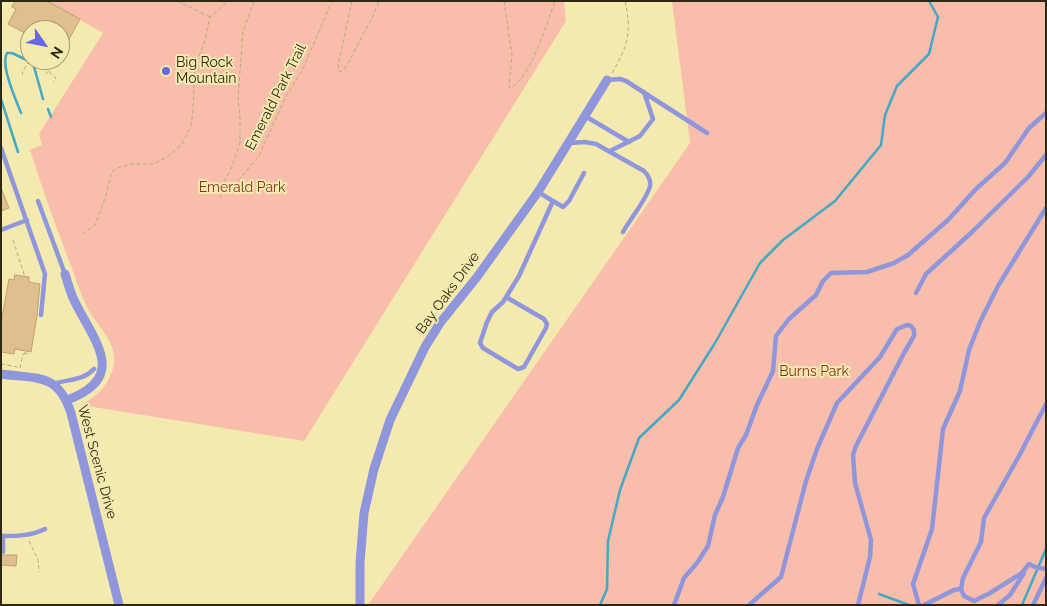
<!DOCTYPE html>
<html>
<head>
<meta charset="utf-8">
<style>
	body { margin:0 }
	#map { position:relative; width:1047px; height:606px; overflow:hidden; background:#f4eab0; font-family:Raleway,sans-serif }
	canvas { display:block }
	.frame { position:absolute; inset:0; border:2px solid #2d2812; pointer-events:none }
	.north { position:absolute; left:20px; top:20px; width:50px; height:50px; box-sizing:border-box; background:#f4eab0; border:1px solid #a49c71; border-radius:50%; rotate:123deg; font-size:14px; font-weight:700; line-height:20px; text-align:center; color:#2d2812 }
	.north::after { content:''; display:block; margin:auto; width:18px; height:22px; background:#6767e1; clip-path:polygon(50% 0,100% 100%,50% 72%,0 100%) }
</style>
</head>
<body>
<div id="map">
<canvas width="1047" height="606"></canvas>
<div class="frame"></div>
<div class="north">N</div>
</div>
<script>
const ctx = document.querySelector('canvas').getContext('2d');
ctx.lineJoin = 'round';
function paint(path, color) {
  ctx.fillStyle = color;
  ctx.fill(path, 'evenodd');
}
function strokePath(path, color, width, dash) {
  ctx.strokeStyle = color;
  ctx.lineWidth = width;
  ctx.lineCap = dash ? 'butt' : 'round';
  ctx.setLineDash(dash || []);
  ctx.stroke(path);
}
function drawText(font, color, halo, rows, align = 'center') {
  ctx.font = font + ' Raleway,sans-serif';
  ctx.lineWidth = 4;
  ctx.setLineDash([]);
  ctx.textBaseline = 'middle';
  ctx.strokeStyle = halo;
  ctx.fillStyle = color;
  for (const [text, x, y, turn = 0] of rows) {
    ctx.save();
    ctx.translate(x, y);
    ctx.rotate((+turn || 0) * Math.PI / 180);
    ctx.textAlign = isNaN(turn) ? turn : align;
    if (halo) ctx.strokeText(text, 0, 0);
    ctx.fillText(text, 0, 0);
    ctx.restore();
  }
}
paint(new Path2D(`
	M47,1H564L566,21L304,441L81,405C98,397 113,380 114,361C115,339 96,325 87,307C80,293 75,276 69,261C55,224 42,188 30,150L42,145L39,134L103,33Z
	M672,1H1046V605H368L690,143Z`), '#f8beab');
strokePath(new Path2D(`
	M1,99L18,152
	M48,109L51,117
	M21,113C16,100 0,65 7,53H12L33,63L43,99
	M879,594L909,605
	M600,605L607,589L608,541L620,490L639,438L679,400L715,343L760,263L783,240L835,201L881,145L885,115L897,86L929,54L938,17L929,1
	M1022,605L1046,549`), '#42a8c3', 2.5);
const building = new Path2D(`
	M15,1H47L80,19L60,56V30H30V36L8,24L16,9L12,7Z
	M1,188L9,208L1,211Z
	M15,275L29,277V282L40,284L37,316L31,352L15,349L14,354L1,352V323L9,279L14,280Z
	M6,555H17L16,566L1,565V556Z`);
paint(building, '#debf8d');
strokePath(building, '#bea06e', 1);
strokePath(new Path2D(`
	M177,1L210,17
	M254,1L243,32L238,97L240,117V143L231,169L219,192L220,197L232,188L259,156L286,96L302,71L332,1
	M352,1L338,66L340,72L346,67L373,16L379,1
	M504,1L512,55L509,86L510,88C531,78 547,23 555,1
	M25,49L30,40
	M30,52V51
	M45,60L47,70L56,78L53,82
	M612,73C628,46 632,33 625,1
	M46,74L51,68
	M23,75L22,73L30,59
	M83,234L95,225L106,196L111,173L117,168L130,164H153L167,157L182,144L191,126L193,109L195,65L204,44L210,17L228,1
	M13,240L25,277
	M1,364L18,367
	M20,368L23,354H28L23,352
	M29,541L38,560L39,572`), '#b3ab7d', 1, [4, 2.5]);
strokePath(new Path2D(`
	M607,80L620,79L626,81L707,133
	M585,116L629,142
	M569,143L585,142L596,144L644,171C648,175 651,180 650,186C648,197 629,221 623,232
	M1,148L45,274L41,315
	M610,151L640,136L653,119L644,92
	M538,192L563,207L569,201L584,173
	M38,201L65,274
	M1,230L27,220
	M916,293L926,274L972,232L1028,177L1046,155
	M506,297L544,319L547,324L546,328L524,367L518,369L483,348L480,343L487,322L492,312L503,302L519,276L553,201
	M53,384C68,379 83,381 94,369
	M1046,404L1019,456L984,518L981,542L963,578L961,589L964,596L974,601L990,593L1022,573L1029,564L1035,567L1046,569
	M1,536C16,536 31,536 45,529
	M3,552V536
	M674,605L684,578L697,563L708,546L715,515L723,497L738,448L746,435L757,405L773,371L776,336L789,319L816,295L823,281L831,273L867,272L894,263L908,255L948,220L976,189L1005,163L1029,128L1046,113
	M749,605L781,577L806,481L817,449L837,403L880,357L897,329L907,325L911,326L914,330V336L904,353L856,446L853,455L855,483L871,540L870,557L858,605
	M919,605L913,584L932,529L943,429L960,391L969,350L980,322L998,286L1046,208
	M924,605L954,590L961,589
	M998,605L1010,595L1024,573
	M1033,605L1046,578`), '#8f96dc', 4.5);
strokePath(new Path2D(`
	M65,274C68,283 70,292 74,300C93,340 130,377 67,400
	M1,374C38,379 58,373 71,413L119,605
	M360,605V563L364,513L374,469L390,420L425,347L440,323L477,277L538,192L607,80`), '#8f96dc', 9);
for (const [x, y, r, color] of [
	[166,71,5,"#6767e1"]
]) {
  const dot = new Path2D();
  dot.arc(x, y, r, 0, 2 * Math.PI);
  ctx.fillStyle = color;
  ctx.fill(dot);
  strokePath(dot, '#f4eab0', 2);
}
drawText('14px', '#2d2812', '#f4eab0', [
	["Big Rock",176,63],
	["Mountain",176,79]
], 'left');
drawText('14px', '#2d2812', '#f4eab0', [
	["Emerald Park Trail",276,97,-63],
	["Bay Oaks Drive",448,293,-54],
	["West Scenic Drive",97,462,75]
]);
drawText('14px', '#843416', '#f4eab0', [
	["Emerald Park",242,188],
	["Burns Park",814,372]
]);
</script>
</body>
</html>
